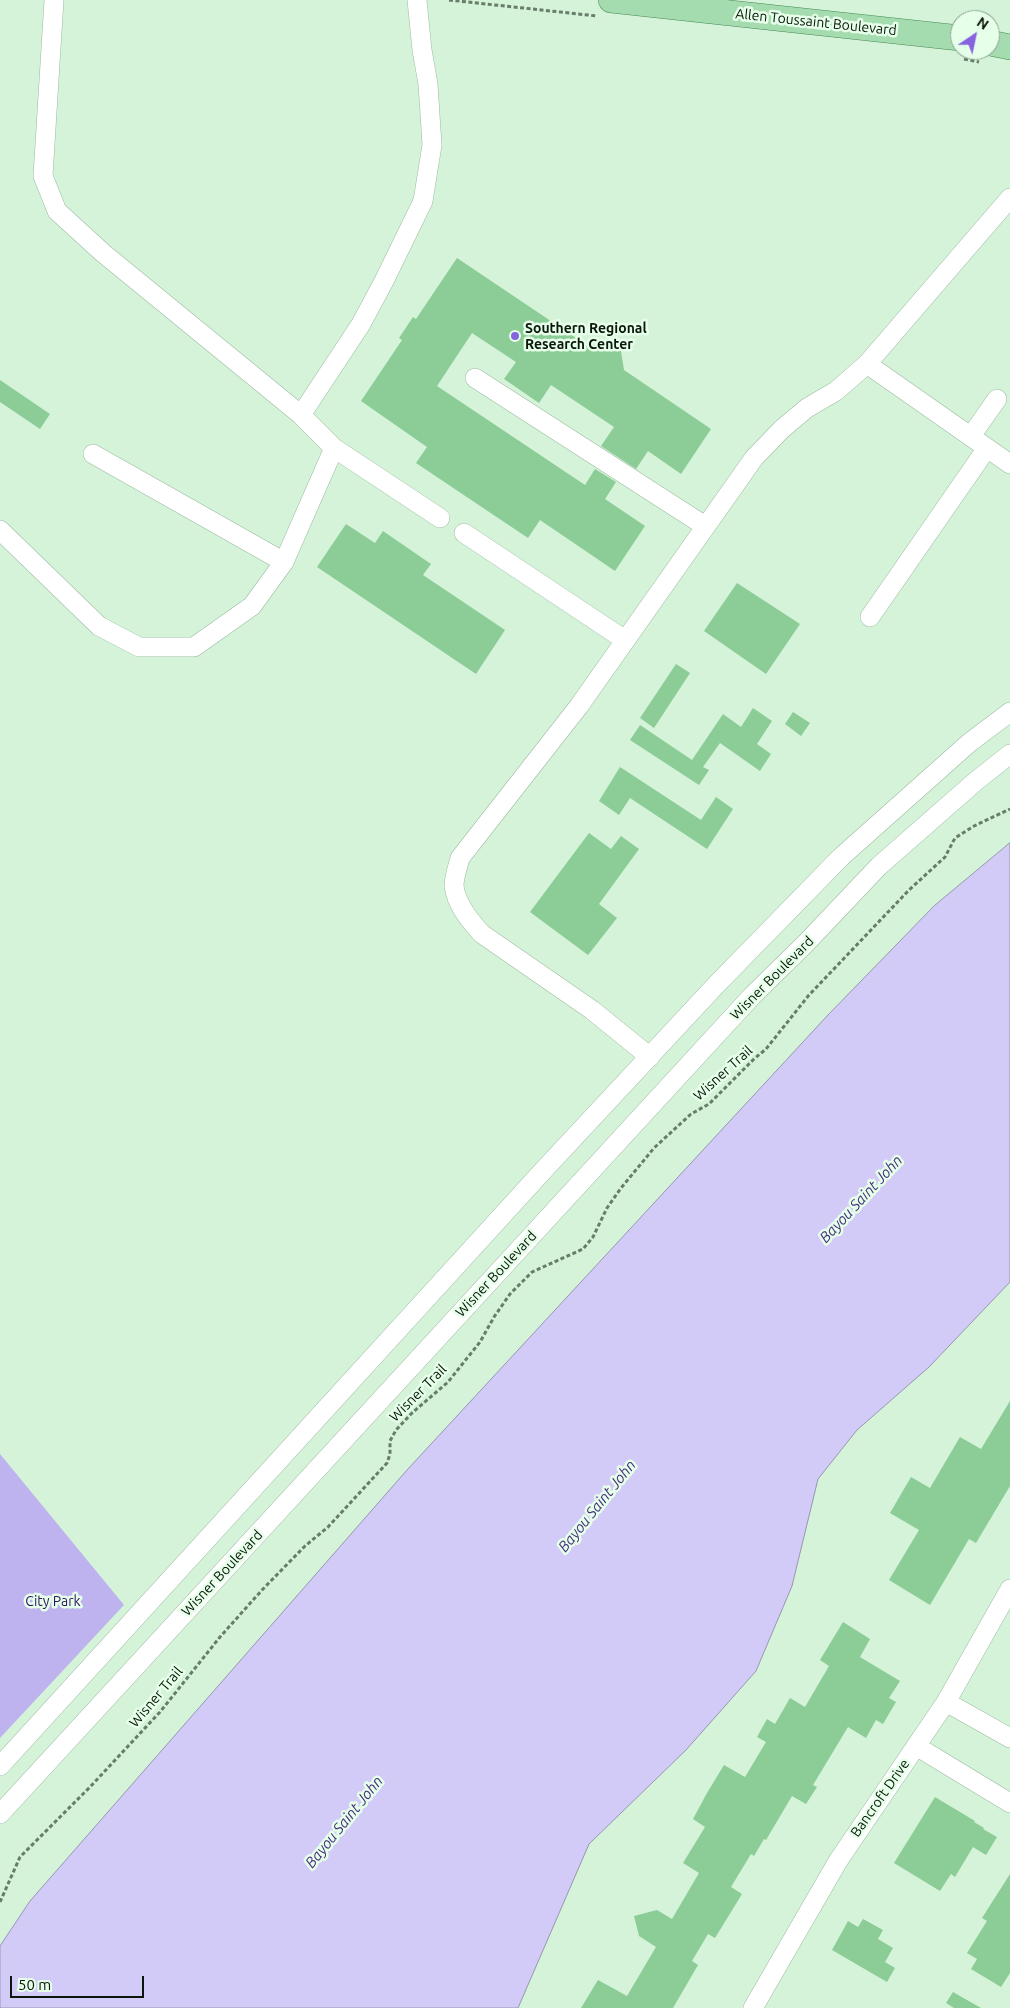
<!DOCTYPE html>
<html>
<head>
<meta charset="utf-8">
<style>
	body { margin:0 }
	#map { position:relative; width:1010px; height:2008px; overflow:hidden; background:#d4f3d8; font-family:Ubuntu,sans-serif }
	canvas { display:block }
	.north { position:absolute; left:950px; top:10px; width:50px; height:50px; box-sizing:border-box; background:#e6ffe9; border:1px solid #8ea291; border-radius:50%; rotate:34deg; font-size:14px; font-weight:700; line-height:20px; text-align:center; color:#0b160d }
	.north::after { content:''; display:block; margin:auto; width:18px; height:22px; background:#8764df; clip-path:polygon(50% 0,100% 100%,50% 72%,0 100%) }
	.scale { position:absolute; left:10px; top:1976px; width:134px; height:22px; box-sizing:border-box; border:2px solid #0b160d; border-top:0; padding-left:6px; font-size:15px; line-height:18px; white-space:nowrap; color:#0b160d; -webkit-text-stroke:4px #e6ffe9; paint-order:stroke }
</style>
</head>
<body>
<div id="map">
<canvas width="1010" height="2008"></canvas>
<div class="north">N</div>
<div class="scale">50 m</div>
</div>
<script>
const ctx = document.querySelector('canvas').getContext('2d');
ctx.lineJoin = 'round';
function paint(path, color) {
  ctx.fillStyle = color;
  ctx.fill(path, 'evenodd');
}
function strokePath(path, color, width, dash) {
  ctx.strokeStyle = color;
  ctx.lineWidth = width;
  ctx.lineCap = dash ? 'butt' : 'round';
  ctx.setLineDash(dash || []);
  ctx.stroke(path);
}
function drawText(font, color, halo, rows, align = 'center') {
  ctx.font = font + ' Ubuntu,sans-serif';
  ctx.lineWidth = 5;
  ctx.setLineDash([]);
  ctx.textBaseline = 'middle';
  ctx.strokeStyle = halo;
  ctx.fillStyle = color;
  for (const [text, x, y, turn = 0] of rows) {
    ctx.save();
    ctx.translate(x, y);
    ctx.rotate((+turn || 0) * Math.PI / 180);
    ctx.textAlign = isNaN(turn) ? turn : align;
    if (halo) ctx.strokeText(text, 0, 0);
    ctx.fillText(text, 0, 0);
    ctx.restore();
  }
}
paint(new Path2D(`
	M0,1454L124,1605L0,1738Z`), '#beb3ee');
const water = new Path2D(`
	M1010,843V1282L929,1367L857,1430L818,1479L792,1586L756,1671L686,1750L589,1844L518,2008H0V1946L30,1901L407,1470L827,1016L934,906Z`);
paint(water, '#d3cbf7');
strokePath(water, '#9795b1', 1);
paint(new Path2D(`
	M457,258L588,346L619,339L624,370L711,429L681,474L648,451L636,469L601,446L614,427L551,385L539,403L504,379L516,362L472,333L437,386L585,485L595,469L616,482L605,499L645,526L615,571L540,520L528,538L416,463L427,447L361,401L402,340L399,338L413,317L416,319Z
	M0,380L50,414L40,429L0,402Z
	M346,524L375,543L383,531L431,564L423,575L505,630L476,674L317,567Z
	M737,583L800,624L766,674L704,631Z
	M676,664L690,673L654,728L640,718Z
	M753,708L772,721L757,744L771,754L760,771L720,743L703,767L709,770L699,785L630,740L640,725L692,760L723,714L741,727Z
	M793,712L810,723L801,736L785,724Z
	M620,767L701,820L716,797L733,809L707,849L630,798L619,815L599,801Z
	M589,833L611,849L621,836L639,849L599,904L617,918L588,955L530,912Z
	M1010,1401V1486L976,1543L969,1539L930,1605L889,1580L919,1530L890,1513L911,1477L930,1488L960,1437L981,1449Z
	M843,1622L870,1639L860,1657L900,1681L889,1698L896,1702L883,1724L876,1720L866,1738L848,1727L813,1785L817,1787L806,1804L792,1796L766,1840L764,1839L754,1856L751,1854L731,1887L742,1894L715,1938L708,1934L692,1961L698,1965L673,2008H581L598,1980L627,1996L656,1947L639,1936L634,1916L657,1910L672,1919L699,1873L683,1863L705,1827L693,1819L707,1793L724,1765L745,1777L766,1742L757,1737L767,1719L775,1724L790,1698L805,1707L829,1666L820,1660Z
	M935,1797L975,1821L974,1822L984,1828L983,1829L997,1837L986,1855L973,1847L955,1877L951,1874L940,1891L894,1863Z
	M1010,1874V1973L1001,1987L971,1969L977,1959L967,1953L987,1921L982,1918Z
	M863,1919L883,1930L878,1939L893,1948L885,1962L895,1968L887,1982L832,1950L848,1921L858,1927Z
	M953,1992L981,2008H954L946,2003Z`), '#8ccc97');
const minor = new Path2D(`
	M54,0L43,176L57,211L103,253L301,415
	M867,364L1010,198
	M475,378L705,526
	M971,436L997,399
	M334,448L440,518
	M93,454L284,562L334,448L301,415L361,324L384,281L423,201L432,145L428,84L422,50L417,0
	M0,530L99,626L139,647H194L252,606L284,562
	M464,533L625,640
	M870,617L987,448
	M650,1057L592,1010L482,934C470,921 456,904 454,886C454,877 458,866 460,858L579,706L754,458L782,429L807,408L836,391L867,364L1010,464
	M946,1702L1010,1738
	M916,1746L1010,1803
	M0,1766L540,1174L716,985L841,857L969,743L1010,712
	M0,1814L752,996L807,942L879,866L976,781L1010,754
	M753,2008L838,1861L946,1702L1010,1589`);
const major = new Path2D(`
	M611,0L960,38
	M990,43L1010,47`);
strokePath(minor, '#9dbaa1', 20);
strokePath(major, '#478854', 26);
strokePath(new Path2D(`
	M449,0L597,16
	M964,59L979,62
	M0,1902L20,1857L90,1787L160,1712L220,1637L262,1590L305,1546L328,1527L387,1463L390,1454V1441L396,1430L412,1413L448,1382L480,1342L494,1317L510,1294L532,1272L583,1249L593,1237L607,1208L621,1188L654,1148L691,1114L709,1104L754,1059L766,1049L809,995L831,972L909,890L945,857L955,838L974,826L1010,809`), '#687c6b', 3, [4, 2.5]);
strokePath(minor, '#fff', 19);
strokePath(major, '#a4dcb0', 25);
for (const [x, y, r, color] of [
	[515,336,5,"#8764df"]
]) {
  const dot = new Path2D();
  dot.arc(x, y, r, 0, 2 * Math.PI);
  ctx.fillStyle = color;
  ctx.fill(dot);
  strokePath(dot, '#e6ffe9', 2);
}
drawText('14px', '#0b160d', '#e6ffe9', [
	["Allen Toussaint Boulevard",816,22,6],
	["Wisner Boulevard",772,978,-45],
	["Wisner Trail",723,1073,-42],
	["Wisner Boulevard",496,1274,-47],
	["Wisner Trail",418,1393,-45],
	["Wisner Boulevard",222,1573,-47],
	["Wisner Trail",156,1697,-50],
	["Bancroft Drive",880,1798,-55]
]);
drawText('bold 14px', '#0b160d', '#e6ffe9', [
	["Southern Regional",525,328],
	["Research Center",525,344]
], 'left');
drawText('14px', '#311464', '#e6ffe9', [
	["City Park",53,1601]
]);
drawText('italic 15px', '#472f7f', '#e6ffe9', [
	["Bayou Saint John",861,1199,-47],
	["Bayou Saint John",597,1506,-51],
	["Bayou Saint John",344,1822,-51]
]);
</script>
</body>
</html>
